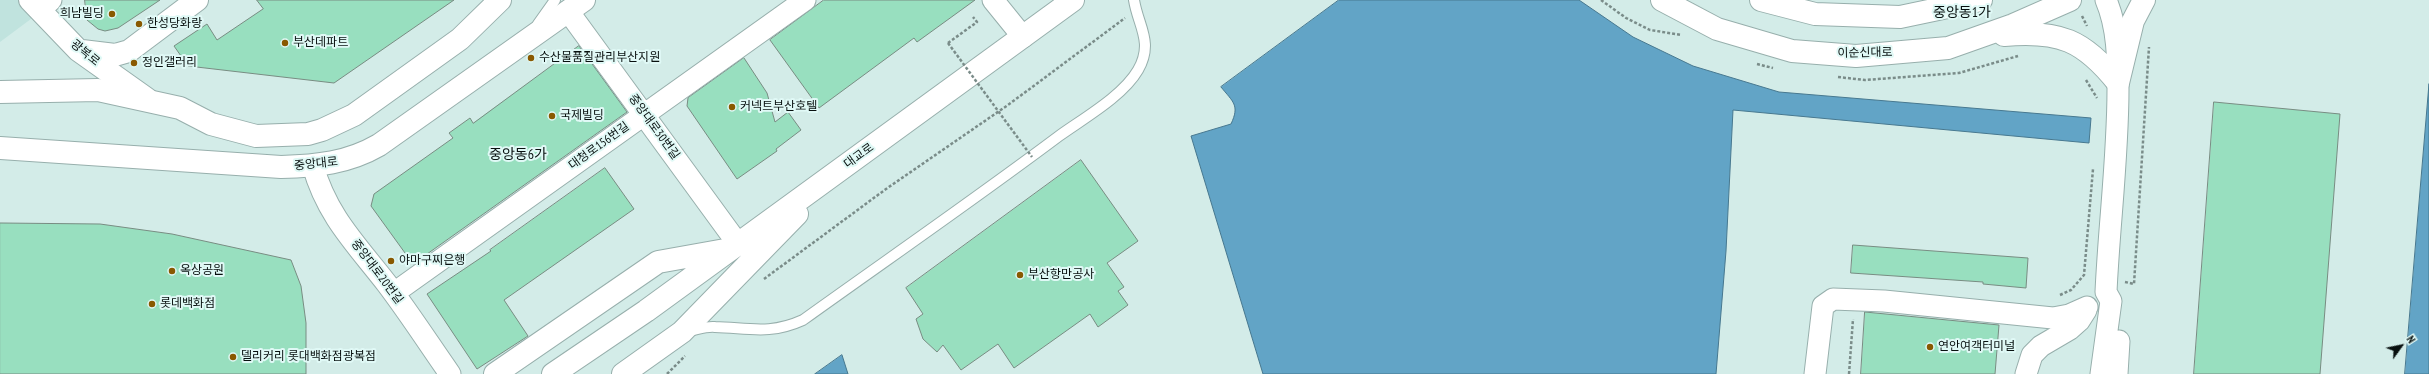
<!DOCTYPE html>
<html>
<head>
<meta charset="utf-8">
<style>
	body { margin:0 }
	#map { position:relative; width:2429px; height:374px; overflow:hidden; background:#d3ece8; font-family:"PT Sans Narrow",sans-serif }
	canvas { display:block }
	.north { position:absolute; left:2381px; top:326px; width:40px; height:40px; -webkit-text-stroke:3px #e0f9f6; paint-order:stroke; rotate:57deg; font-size:11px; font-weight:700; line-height:16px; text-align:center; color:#08100f }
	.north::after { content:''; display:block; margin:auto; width:14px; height:18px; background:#08100f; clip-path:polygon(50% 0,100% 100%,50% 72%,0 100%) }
</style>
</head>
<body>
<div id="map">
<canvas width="2429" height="374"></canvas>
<div class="north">N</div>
</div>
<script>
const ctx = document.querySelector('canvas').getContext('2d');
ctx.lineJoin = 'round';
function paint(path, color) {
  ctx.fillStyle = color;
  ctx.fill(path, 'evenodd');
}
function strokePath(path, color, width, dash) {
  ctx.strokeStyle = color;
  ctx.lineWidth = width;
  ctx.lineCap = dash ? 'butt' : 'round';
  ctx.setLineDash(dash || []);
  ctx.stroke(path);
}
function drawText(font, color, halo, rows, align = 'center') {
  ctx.font = font + ' "PT Sans Narrow","Noto Sans KR",sans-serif';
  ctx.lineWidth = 4;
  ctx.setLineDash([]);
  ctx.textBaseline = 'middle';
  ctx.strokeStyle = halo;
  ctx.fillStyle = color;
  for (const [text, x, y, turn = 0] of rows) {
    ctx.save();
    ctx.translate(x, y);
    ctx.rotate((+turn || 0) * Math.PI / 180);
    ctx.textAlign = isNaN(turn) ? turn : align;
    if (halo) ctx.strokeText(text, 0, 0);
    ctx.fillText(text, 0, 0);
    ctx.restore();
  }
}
paint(new Path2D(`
	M0,0H27L39,13L0,42Z`), '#c0e3de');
const water = new Path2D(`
	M1339,0H1579L1633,37L1693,66L1779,92L2091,118L2089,143L1733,110L1726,251L1716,374H1263L1191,136L1231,124C1240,105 1233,102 1221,87Z
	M2429,84V374H2405Z
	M842,355L848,374H815Z`);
paint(water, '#62a4c6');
strokePath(water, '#47788f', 1);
const building = new Path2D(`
	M85,0H160L118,28L105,31L98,29L87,20Z
	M257,0H454L334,83L188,66L174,46L207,24L217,40L263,9Z
	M824,0H975L917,42L914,38L819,108L770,40Z
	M579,46L627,112L413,264L371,206L374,194L453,138L449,133L470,118L473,123Z
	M744,58L767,93L775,122L788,112L801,130L776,149L777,151L737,179L687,106L688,98Z
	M2214,102L2340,114L2320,374H2194Z
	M1081,160L1138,241L1107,263L1124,287L1118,291L1128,305L1098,327L1090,314L1014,368L998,344L961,370L943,345L937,352L923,339L916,319L923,314L906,288Z
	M605,168L634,209L504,300L528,336L477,369L427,294L491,251L490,250Z
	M0,223L100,224L172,234L291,260L301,286L306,323V374H0Z
	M1853,245L2028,258L2026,288L1983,284V282L1851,273Z
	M1865,312L1999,325L1995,374H1861Z`);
paint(building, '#98dfbf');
strokePath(building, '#788c82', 1);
const lane = new Path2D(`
	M538,24L555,0
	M688,331C696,330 706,326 715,327C749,328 770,335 803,320C888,259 975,199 1059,136C1084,118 1123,96 1138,70C1154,42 1138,26 1134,0`);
const street = new Path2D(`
	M993,0L1023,37
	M40,10L51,0
	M568,11L738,244
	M313,166C327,216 356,244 387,284C409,313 429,344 450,374
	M394,293L805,0
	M1815,374L1823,306L1833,299L1884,301L2053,318L2069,315L2087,307
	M2026,374L2032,355L2041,346L2070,329L2079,321L2086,310
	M2101,374L2111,301L2106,292C2109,225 2118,157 2118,89C2118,60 2118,28 2106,0
	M2117,374L2119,341`);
const secondary = new Path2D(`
	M30,0L78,50L147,99
	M1662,0L1717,29L1792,51L1856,56L1948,48L2013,25L2070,0
	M1761,0L1815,14L1900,17L1981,0
	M2004,35C2059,30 2084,40 2118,83
	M82,51L115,55L129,51L197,0
	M2118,83L2133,21L2144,0
	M495,374L658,262L725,250
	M553,374L646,311L1073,0
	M623,374L682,332L797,214`);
const primary = new Path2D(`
	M0,92L98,90L180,108L211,124L256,136L308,134L322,130L354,115L460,39L500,0
	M0,148L281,167C317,166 348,163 379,145L584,0`);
strokePath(lane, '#97afac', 12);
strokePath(street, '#97afac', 23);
strokePath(secondary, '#97afac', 24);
strokePath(primary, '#97afac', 24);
strokePath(new Path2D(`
	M1601,0L1626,18L1650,30L1682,35
	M2082,16L2087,26
	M948,43L977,22L973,17
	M1757,64L1773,68
	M1838,77L1865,80L1959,73L2018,56
	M2086,80L2097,98
	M764,279L886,189L1008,105L1125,18
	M2125,282L2134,284L2149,47
	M2060,295L2071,290L2084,275L2093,169
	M667,374L685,356
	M1849,374L1853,319`), '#7a8c89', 2.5, [3, 2]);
strokePath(lane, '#fff', 10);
strokePath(street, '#fff', 21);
strokePath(secondary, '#fff', 22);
strokePath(primary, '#fff', 22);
strokePath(new Path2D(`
	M948,43L1032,157`), '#7a8c89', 2.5, [3, 2]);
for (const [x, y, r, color] of [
	[112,14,4,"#895900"],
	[139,24,4,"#895900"],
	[285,43,4,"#895900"],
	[531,58,4,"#895900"],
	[134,63,4,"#895900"],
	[732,107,4,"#895900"],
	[552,116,4,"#895900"],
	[391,261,4,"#895900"],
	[172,271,4,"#895900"],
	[1020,275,4,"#895900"],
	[152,304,4,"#895900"],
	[1930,347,4,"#895900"],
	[233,357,4,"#895900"]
]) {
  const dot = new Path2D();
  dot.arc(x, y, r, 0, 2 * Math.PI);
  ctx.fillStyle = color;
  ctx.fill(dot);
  strokePath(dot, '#e0f9f6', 1.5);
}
drawText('12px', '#08100f', '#e0f9f6', [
	["희남빌딩",104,14,"right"],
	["한성당화랑",147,24],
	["부산데파트",293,43],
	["수산물품질관리부산지원",539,58],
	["정인갤러리",142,63],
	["커넥트부산호텔",740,107],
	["국제빌딩",560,116],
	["야마구찌은행",399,261],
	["옥상공원",180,271],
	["부산항만공사",1028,275],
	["롯데백화점",160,304],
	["연안여객터미널",1938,347],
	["델리커리 롯대백화점광복점",241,357]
], 'left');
drawText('12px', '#08100f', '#e0f9f6', [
	["광복로",85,53,39],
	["이순신대로",1865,53,-1],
	["중앙대로30번길",654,127,54],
	["대청로156번길",599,146,-36],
	["대교로",859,156,-36],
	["중앙대로",316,164,-6],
	["중앙대로20번길",377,272,53]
]);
drawText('14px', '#08100f', '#e0f9f6', [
	["중앙동1가",1962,13],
	["중앙동6가",518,155]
]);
</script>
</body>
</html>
